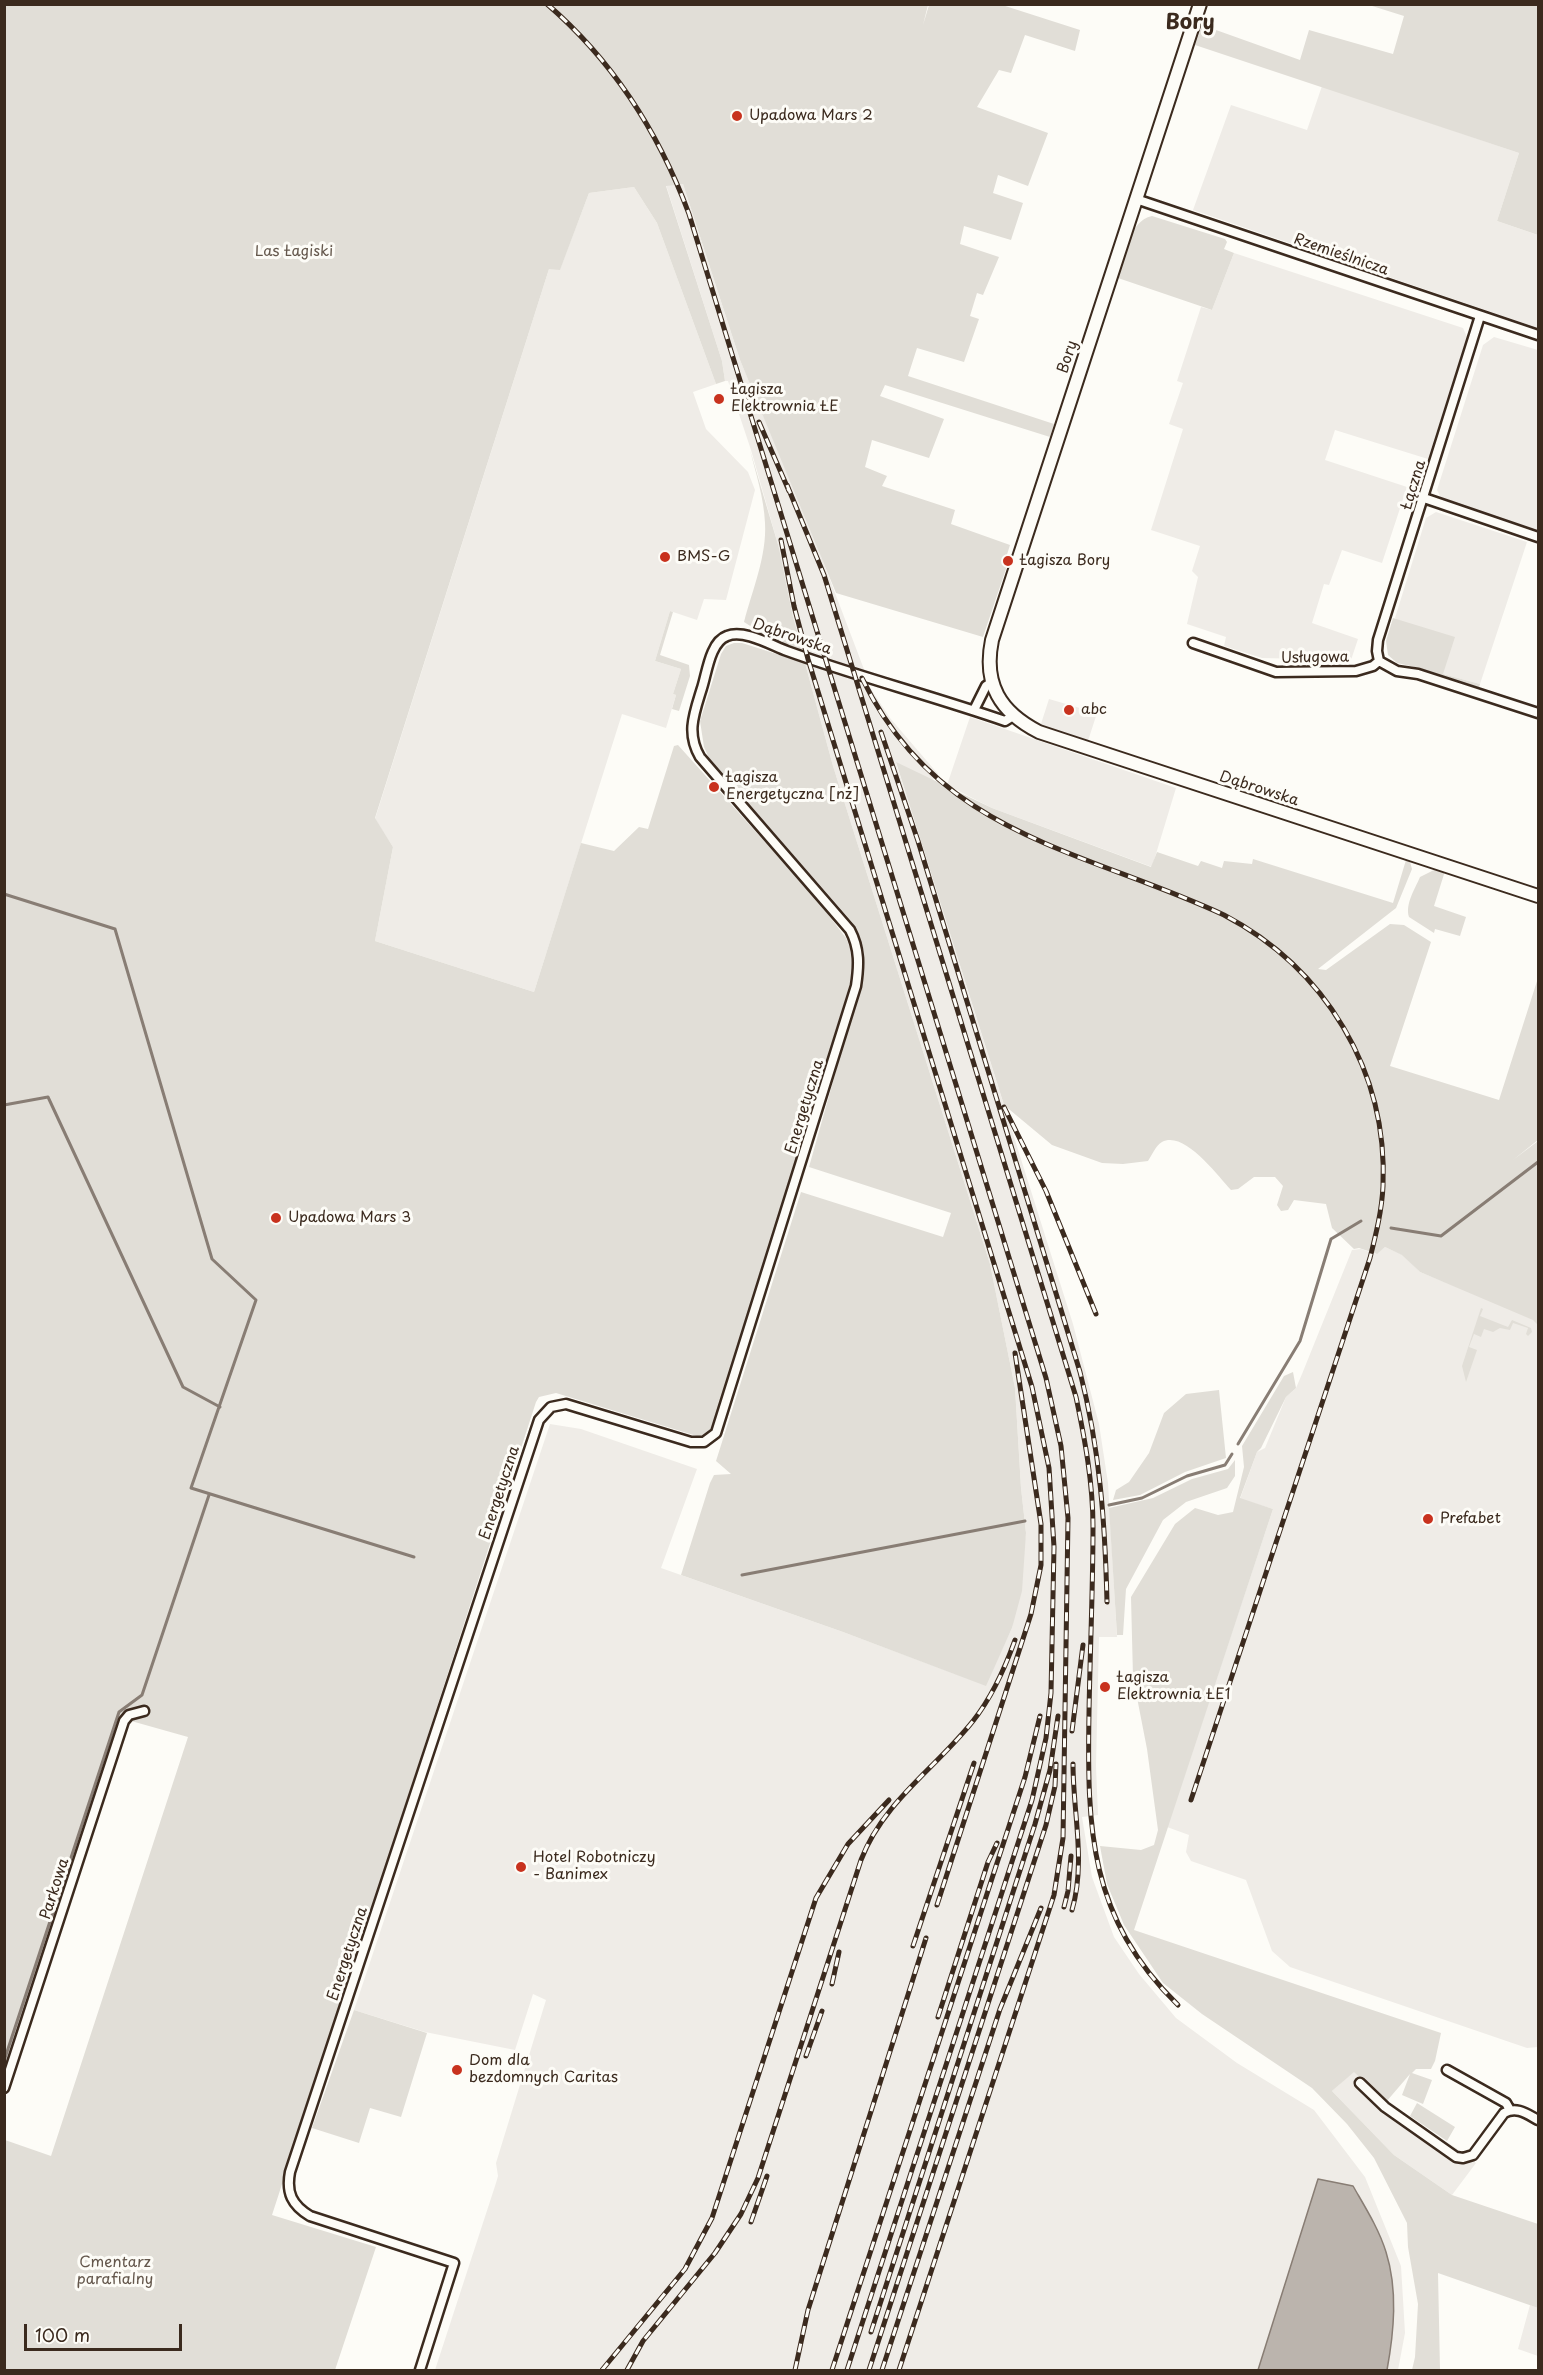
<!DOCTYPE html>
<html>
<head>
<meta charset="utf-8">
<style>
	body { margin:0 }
	#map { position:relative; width:1543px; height:2375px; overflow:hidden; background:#fdfcf7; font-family:"Playpen Sans",sans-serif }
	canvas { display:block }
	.frame { position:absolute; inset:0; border:6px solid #3b2a1e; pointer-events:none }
	.scale { position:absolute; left:24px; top:2324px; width:158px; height:27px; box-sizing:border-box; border:3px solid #3b2a1e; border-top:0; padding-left:8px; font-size:18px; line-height:21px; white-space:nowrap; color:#3b2a1e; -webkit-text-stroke:4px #fdfcf7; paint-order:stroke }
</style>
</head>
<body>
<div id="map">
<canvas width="1543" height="2375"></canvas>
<div class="frame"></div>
<div class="scale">100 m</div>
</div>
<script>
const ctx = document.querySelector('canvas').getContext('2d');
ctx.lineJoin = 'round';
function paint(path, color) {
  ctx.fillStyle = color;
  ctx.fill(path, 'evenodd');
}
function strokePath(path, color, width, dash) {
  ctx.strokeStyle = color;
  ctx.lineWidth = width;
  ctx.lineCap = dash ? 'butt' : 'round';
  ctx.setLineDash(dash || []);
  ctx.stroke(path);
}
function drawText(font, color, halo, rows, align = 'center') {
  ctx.font = font + ' "Playpen Sans",sans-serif';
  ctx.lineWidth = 6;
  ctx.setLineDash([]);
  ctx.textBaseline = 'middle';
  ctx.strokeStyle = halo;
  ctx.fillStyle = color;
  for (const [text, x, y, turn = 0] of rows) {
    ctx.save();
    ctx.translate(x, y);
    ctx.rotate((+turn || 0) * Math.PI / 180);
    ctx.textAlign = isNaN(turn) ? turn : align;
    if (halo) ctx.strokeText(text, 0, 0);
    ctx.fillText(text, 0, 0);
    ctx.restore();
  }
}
paint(new Path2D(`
	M1322,86L1519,153L1497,221L1538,235V328L1193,210L1231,105L1307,130Z
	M683,184L740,360L807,519L865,672L803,651L793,617L779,548L751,450L728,381H725L722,361L666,185Z
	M634,187L657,223L716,384L693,392L706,429L748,472L755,490L726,600L704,599L697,620L670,611L655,661L681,669L673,694L676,695L666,728L622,714L534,992L375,941L393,847L375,819L549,269H560L589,193Z
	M1234,253L1463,328L1467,337L1428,459L1335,430L1325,460L1407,487L1382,563L1342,550L1329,585L1324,584L1312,623L1358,639L1351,660L1262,658L1224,646L1226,637L1187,624L1198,577L1192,571L1200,546L1151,530L1183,429L1169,424L1183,383L1177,381L1201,307L1212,310Z
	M1494,337L1538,350V344V530L1441,498L1437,490L1483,345Z
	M1436,512L1527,542L1480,684L1443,674L1395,618L1426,518Z
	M805,663L867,683L890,718L938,774L932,781L896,763L1073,1324L1099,1424L1108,1483L1117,1637H1099L1096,1766L1098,1815L1082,1817L1092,1877L1114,1937L1139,1974L1176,2018L1237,2063L1314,2110L1365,2177L1401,2266L1405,2333L1398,2370H435L496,2183L498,2176L496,2163L546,2000L533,1994L515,2050L425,2032L354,2010L550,1424L581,1429L697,1469L661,1568L843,1632L985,1685L1012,1628L1026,1533L1021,1488L1015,1388L990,1264L833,766Z
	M1049,699L1097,713L1087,744L1040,727Z
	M970,717L1176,788L1152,867L992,808L947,785Z
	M1385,1247L1403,1255L1420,1272L1538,1320V2047L1527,2048L1290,1967L1272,1951L1246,1880L1191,1861L1186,1852L1189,1835L1167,1827L1273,1509L1240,1499L1257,1452L1265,1448L1286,1397L1296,1388L1302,1374L1352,1250L1361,1249L1376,1254Z
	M1354,2071L1386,2102L1462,2152L1476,2163L1452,2195L1394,2155L1332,2091Z
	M1530,2305L1538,2308V2356L1518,2349Z`), '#efece7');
paint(new Path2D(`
	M999,4L1080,30L1075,51L1025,35L1011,73L999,70L977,107L1048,133L1028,186L998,175L993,193L1023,203L1011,240L964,226L960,244L999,257L983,295L977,293L970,316L979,319L964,362L917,348L908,376L1054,424L1050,437L885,385L880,396L944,419L929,458L872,440L865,467L887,476L882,486L955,510L951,524L1010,545L1004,564L1007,566L983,637L836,593L740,360L683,184L666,186L722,361L725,381L716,384L657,223L634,187L589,193L560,270L549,269L375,818L393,847L375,941L534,992L581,843L614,851L639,827L648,829L674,746L678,745L817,900L846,938L853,955L852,977L714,1427L708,1433L700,1437L556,1393L539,1397L536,1402L272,2215L376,2247L335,2370H5V2140L51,2156L188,1737L117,1717L5,2070V5H928L923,25L929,5Z
	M1369,5H1538V235L1497,221L1519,153L1195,45L1202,25L1300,60L1309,30L1393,54L1404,16Z
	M1152,216L1225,239L1227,242L1224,249L1234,253L1212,310L1118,278C1124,259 1128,221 1152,216Z
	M750,450L779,548L793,617L803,651L777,643L744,622C752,591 767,556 765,523C764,498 756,474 750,450Z
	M670,611L673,612L660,655L689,665L690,676L679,711L672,709L676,695L673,694L681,669L655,661Z
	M1393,618L1455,637L1443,674L1480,684L1479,688L1419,668L1397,663L1388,655L1386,641Z
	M734,643H742L805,663L833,766L990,1264L1015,1388L1021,1488L1026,1533L1022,1591L1012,1628L986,1686L843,1632L681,1575L710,1483L714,1475L731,1474L716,1461L801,1192L943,1237L951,1213L809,1167L863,975L864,950L852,922L709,758L704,747L700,721L721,654L726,646Z
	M896,762L992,808L1151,867L1157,852L1198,866L1201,861L1222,868L1224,861L1252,864L1253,859L1393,903L1406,860L1410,862L1412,869L1396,908L1318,969L1326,970L1390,924L1404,925L1431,942L1390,1066L1499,1100L1538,978V1140L1513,1160L1538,1141V1325L1533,1320L1420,1272L1402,1255L1385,1247L1377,1254L1359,1248L1354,1249L1332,1228L1326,1204L1294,1200L1288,1210L1281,1211L1277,1205L1283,1186L1275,1177H1254L1238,1189L1231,1190C1217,1175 1184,1130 1162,1142C1156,1145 1152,1155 1148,1161L1123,1164L1102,1163L1052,1145L1004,1105Z
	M1434,870L1445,871L1434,906L1466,917L1460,936L1435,929L1434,933L1409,917C1405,904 1415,889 1420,877Z
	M1481,1308L1483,1309L1480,1316L1508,1327L1512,1320L1531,1328L1532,1332L1528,1336L1526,1334L1528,1328L1513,1323L1510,1330L1500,1328L1493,1332L1484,1329L1481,1337L1474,1334L1469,1347L1477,1350L1466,1382L1462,1366Z
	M1293,1372L1296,1388L1286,1397L1261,1448L1257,1452L1240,1498L1273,1509L1134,1930L1441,2033L1435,2061L1431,2069H1416L1412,2073L1432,2080L1423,2104L1402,2095L1410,2074L1386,2102L1354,2072L1332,2091L1394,2155L1452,2195L1538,2224V2308L1438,2273L1440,2370H1412L1415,2357L1418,2304L1408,2247L1407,2223L1374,2158L1347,2124L1312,2088L1202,2014L1163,1983L1124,1925L1107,1884L1100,1846L1141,1850L1154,1845L1158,1830L1147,1749L1133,1677L1131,1597L1175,1524L1195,1508L1218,1515L1233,1512L1244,1467L1242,1446L1284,1376Z
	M1219,1390L1226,1458L1185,1472L1140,1495L1113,1500L1116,1490L1129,1482L1149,1453L1164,1413L1186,1394Z
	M1235,1460V1476L1227,1488L1186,1502L1163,1520L1126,1589L1123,1635H1117L1109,1508L1153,1498L1192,1479L1228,1469Z
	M354,2010L427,2033L401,2117L370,2108L359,2143L312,2128Z
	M1417,2103L1455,2127L1447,2141L1410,2116Z`), '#e1ded7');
const water = new Path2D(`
	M1318,2179L1353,2186C1365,2207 1379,2229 1386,2252C1398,2290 1394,2332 1387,2370H1258Z`);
paint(water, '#bbb4ad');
strokePath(water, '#887d74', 1.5);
strokePath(new Path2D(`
	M4,894L115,929L212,1259L256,1300L191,1488L414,1557
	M4,1105L48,1097L183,1387L220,1407
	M1391,1228L1441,1236L1538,1162
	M1238,1444L1300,1341L1331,1239L1361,1221
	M1109,1505L1142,1498L1187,1476L1225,1465L1232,1454
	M742,1575L1025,1521
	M4,2061L119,1712L142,1695L209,1495`), '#887d74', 3);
const street = new Path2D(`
	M1136,199L1538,335
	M1424,498L1538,537
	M1193,643L1276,672L1356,671L1373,666L1379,661L1397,671L1418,674L1538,713
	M1379,661L1377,651L1378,640L1480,316
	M974,710L986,686L992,682
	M1447,2070L1506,2103L1510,2110
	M1360,2083L1385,2107L1456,2157L1463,2158L1473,2155L1504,2113C1517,2106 1527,2114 1538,2120
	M4,2088L124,1721L129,1715L144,1711
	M420,2370L454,2263L310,2216C292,2205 286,2193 290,2172L539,1420L551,1407L566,1404L691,1442H704L716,1433L856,986C859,966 860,949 850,930L700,757C686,733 694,714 702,688C707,673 710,642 727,636C744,629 771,645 787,651C859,677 933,696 1005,721L1013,716`);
const secondary = new Path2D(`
	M1200,4L992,640C983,684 1000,712 1039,732L1538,896`);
strokePath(street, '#3b2a1e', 13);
strokePath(secondary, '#3b2a1e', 16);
strokePath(street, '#fdfcf7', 8);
strokePath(secondary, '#fdfcf7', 12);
const rail = new Path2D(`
	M547,4C613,61 659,133 689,214L1046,1378L1061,1446L1068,1518L1063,1838L1054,1895L899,2370
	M759,422L789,491
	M787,485L824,575L1076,1397C1085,1440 1093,1483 1093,1527C1093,1589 1090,1651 1089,1713C1087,1829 1089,1918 1178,2005
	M781,540L794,606L808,659L1032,1387L1049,1468L1054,1547L1051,1693L1046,1738L1032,1800L847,2370
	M862,678C938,836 1082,849 1224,915C1325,968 1388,1071 1383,1186C1382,1210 1376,1234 1370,1258L1191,1800
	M881,732L918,841L1080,1372C1100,1450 1105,1522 1107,1602
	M1004,1107L1046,1191L1096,1314
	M1072,1731L1083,1645
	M937,1905L1031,1614L1041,1565V1524L1015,1353
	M1064,1907L1068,1891L1071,1856
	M1072,1910C1086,1862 1073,1813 1073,1764
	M913,1946L974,1763
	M832,1984L839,1952
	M938,2017L988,1862L997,1843
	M806,2056L822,2011
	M751,2222L767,2176
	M871,2332L1035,1824L1050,1770L1058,1716
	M602,2370L685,2269L712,2218L816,1898L848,1844L889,1800
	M627,2370L643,2341L715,2253L741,2214L758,2178L861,1860C883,1802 936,1768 973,1721C992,1697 1005,1668 1015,1640
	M795,2370L808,2310L926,1938
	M832,2370L1025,1777L1040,1716
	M869,2370L1046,1825L1055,1786L1056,1764
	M882,2370L1000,2009L1041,1908`);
strokePath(rail, '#3b2a1e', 5);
strokePath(rail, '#fdfcf7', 3, [9]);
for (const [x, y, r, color] of [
	[737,116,6,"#c8321e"],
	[719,399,6,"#c8321e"],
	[665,557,6,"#c8321e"],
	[1008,561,6,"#c8321e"],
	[1069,710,6,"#c8321e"],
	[714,787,6,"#c8321e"],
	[276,1218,6,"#c8321e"],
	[1428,1519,6,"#c8321e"],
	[1105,1687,6,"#c8321e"],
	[521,1867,6,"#c8321e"],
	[457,2070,6,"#c8321e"]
]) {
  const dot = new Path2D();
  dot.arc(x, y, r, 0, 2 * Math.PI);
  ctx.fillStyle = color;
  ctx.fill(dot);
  strokePath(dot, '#fdfcf7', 2);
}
drawText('15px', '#3b2a1e', '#fdfcf7', [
	["Upadowa Mars 2",749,116],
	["Łagisza",731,390],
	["Elektrownia ŁE",731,407],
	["BMS-G",677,557],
	["Łagisza Bory",1020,561],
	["abc",1081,710],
	["Łagisza",726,778],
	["Energetyczna [nż]",726,795],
	["Upadowa Mars 3",288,1218],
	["Prefabet",1440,1519],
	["Łagisza",1117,1678],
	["Elektrownia ŁE1",1117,1695],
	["Hotel Robotniczy",533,1858],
	["- Banimex",533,1875],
	["Dom dla",469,2061],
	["bezdomnych Caritas",469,2078]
], 'left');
drawText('15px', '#64574c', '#fdfcf7', [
	["Las Łagiski",294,252],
	["Cmentarz",115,2263],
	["parafialny",115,2280]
]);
drawText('15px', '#3b2a1e', '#fdfcf7', [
	["Rzemieślnicza",1341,255,19],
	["Bory",1068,357,-72],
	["Łączna",1414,485,-73],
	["Dąbrowska",792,637,19],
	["Usługowa",1315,658,-1],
	["Dąbrowska",1259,789,18],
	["Energetyczna",805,1107,-73],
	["Energetyczna",500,1493,-72],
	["Parkowa",55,1889,-72],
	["Energetyczna",348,1954,-72]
]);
drawText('bold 21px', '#3b2a1e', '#fdfcf7', [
	["Bory",1190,23]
]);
</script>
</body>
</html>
